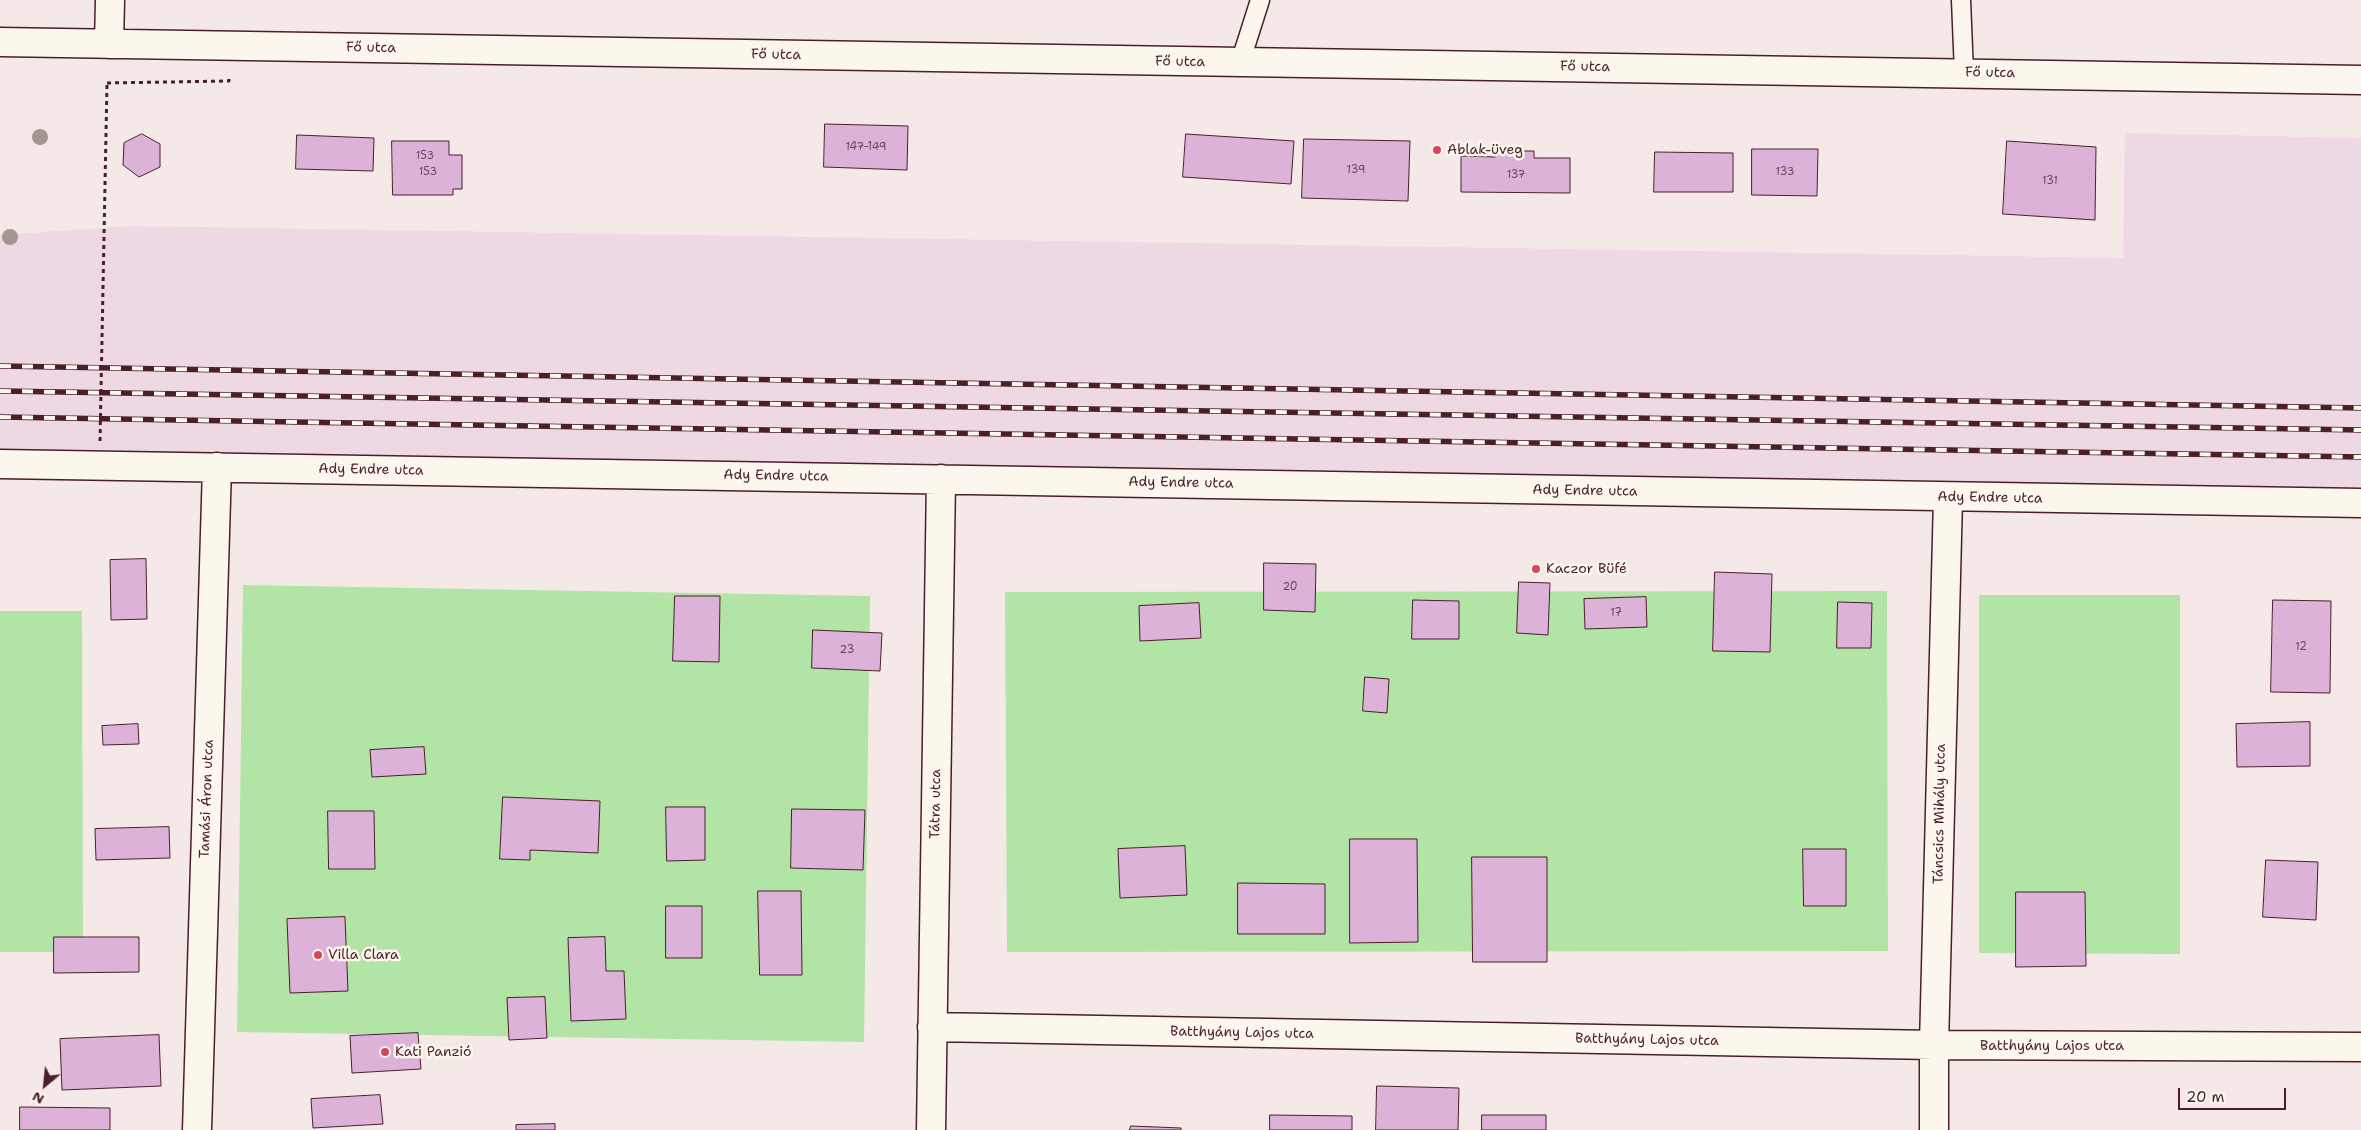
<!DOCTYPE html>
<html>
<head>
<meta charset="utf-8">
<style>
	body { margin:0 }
	#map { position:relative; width:2361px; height:1130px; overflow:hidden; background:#f5e9e8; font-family:"Shantell Sans",sans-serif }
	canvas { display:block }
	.north { position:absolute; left:20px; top:1060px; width:50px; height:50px; -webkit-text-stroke:4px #fbf7ec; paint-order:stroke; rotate:208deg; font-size:14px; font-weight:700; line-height:20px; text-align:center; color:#4a1f2b }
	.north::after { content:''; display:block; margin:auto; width:18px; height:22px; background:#4a1f2b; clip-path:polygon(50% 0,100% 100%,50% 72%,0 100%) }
	.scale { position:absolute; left:2178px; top:1088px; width:108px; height:22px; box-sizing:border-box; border:2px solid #4a1f2b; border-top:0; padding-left:6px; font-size:15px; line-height:18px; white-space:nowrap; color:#4a1f2b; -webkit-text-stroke:4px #fbf7ec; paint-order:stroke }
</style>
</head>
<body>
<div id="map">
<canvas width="2361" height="1130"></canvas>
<div class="north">N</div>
<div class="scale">20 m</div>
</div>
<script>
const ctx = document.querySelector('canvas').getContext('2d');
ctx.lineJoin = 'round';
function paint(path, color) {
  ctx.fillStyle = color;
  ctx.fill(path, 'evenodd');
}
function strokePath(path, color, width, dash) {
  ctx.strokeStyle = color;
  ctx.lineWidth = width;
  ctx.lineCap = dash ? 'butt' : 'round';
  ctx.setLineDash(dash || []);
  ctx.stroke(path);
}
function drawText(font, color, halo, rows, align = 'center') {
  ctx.font = font + ' "Shantell Sans",sans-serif';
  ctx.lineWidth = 5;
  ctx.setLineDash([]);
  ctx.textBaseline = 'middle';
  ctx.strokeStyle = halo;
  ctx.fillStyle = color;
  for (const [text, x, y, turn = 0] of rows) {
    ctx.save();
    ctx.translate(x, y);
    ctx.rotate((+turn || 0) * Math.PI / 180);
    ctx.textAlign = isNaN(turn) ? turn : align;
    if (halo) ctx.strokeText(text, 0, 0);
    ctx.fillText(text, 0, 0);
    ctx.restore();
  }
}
paint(new Path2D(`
	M2125,133L2361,138V509L0,480V235L131,226L2123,258Z`), '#eed8e4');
paint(new Path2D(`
	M243,585L870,596L864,1042L237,1032Z
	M1887,591L1888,951L1007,952L1005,592Z
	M1979,595H2180V954L1979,953Z
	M0,611H82L83,952H0Z`), '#b1e4a5');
const building = new Path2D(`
	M825,124L908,126L907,170L824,167Z
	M142,134L160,144V167L139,177L123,165L124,143Z
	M1186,134L1294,141L1291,184L1183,177Z
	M297,135L374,138L373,171L296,169Z
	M1304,139L1410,141L1408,201L1302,198Z
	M392,141H449V155H462V189H453V195H393Z
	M2007,141L2096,147L2095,220L2003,214Z
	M1752,149H1818L1817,196L1752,195Z
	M1494,151H1534V158H1570V193L1461,192V156L1495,157Z
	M1655,152L1733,153V192H1654Z
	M146,559L147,619L111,620L110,560Z
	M1264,563L1316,564L1315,612L1264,610Z
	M1715,572L1772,574L1770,652L1713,651Z
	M1519,582L1550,583L1548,635L1517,633Z
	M675,596H720L719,662L673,661Z
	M1646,597L1647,627L1585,629L1584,599Z
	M1413,600L1459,601V639H1412Z
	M2273,600L2331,601L2330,693L2271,692Z
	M1838,602L1872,603L1871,648H1837Z
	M1199,603L1201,638L1140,641L1139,606Z
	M813,630L882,633L880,671L812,668Z
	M1365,677L1389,679L1387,713L1363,711Z
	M2310,722V766L2237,767L2236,724Z
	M138,724L139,744L103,745L102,726Z
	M424,747L426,774L372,777L370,750Z
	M503,797L600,801L598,853L530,850V860L500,859Z
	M666,807H705V860L667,861Z
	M792,809L865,810L863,870L791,868Z
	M328,811H374L375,869H329Z
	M169,827L170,858L96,860L95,829Z
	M1350,839H1417L1418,942L1350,943Z
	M1185,846L1187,895L1120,898L1118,849Z
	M1803,849H1846V906H1804Z
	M1472,857H1547V962H1473Z
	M2266,860L2318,862L2316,920L2263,917Z
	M1238,883L1325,884V934H1238Z
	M758,891H801L802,975H760Z
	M2016,892H2085L2086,966L2016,967Z
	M666,906H702V958H666Z
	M345,917L348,991L290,993L287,919Z
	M54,937H139V972L54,973Z
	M605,937L606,971H624L626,1019L571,1021L568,938Z
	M545,997L547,1038L509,1040L507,998Z
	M418,1033L421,1069L352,1073L350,1036Z
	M159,1035L161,1086L62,1090L60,1039Z
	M1377,1086L1459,1088L1458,1130H1376Z
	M380,1095L383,1124L313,1128L311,1099Z
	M20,1107L110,1108V1130H20Z
	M1270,1115L1352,1116V1130H1270Z
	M1482,1115H1546V1130H1482Z
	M555,1124V1130H516V1125Z
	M1131,1126L1181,1128V1130H1130Z`);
paint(building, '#dcb2d9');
strokePath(building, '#4a1f2b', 1);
const lane = new Path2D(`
	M1961,0L1964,73
	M1240,63L1260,0`);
const street = new Path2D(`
	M0,42L2361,80
	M109,44L110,0
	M0,464L2361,503
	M932,1027L1934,1045L2361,1047
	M197,1130L217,467
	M931,1130L941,479
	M1934,1130V1045L1948,498`);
strokePath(lane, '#4a1f2b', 21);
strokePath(street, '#4a1f2b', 31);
strokePath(new Path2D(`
	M107,83L229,81V77`), '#4a1f2b', 3, [4, 4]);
strokePath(lane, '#fbf7ec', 18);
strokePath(street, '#fbf7ec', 28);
const rail = new Path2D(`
	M0,366L2361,408
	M0,391L2361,430
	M0,417L2361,457`);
strokePath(rail, '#4a1f2b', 5.5);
strokePath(rail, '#fbf7ec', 4, [11]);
strokePath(new Path2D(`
	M100,441L107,83`), '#4a1f2b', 3, [4, 4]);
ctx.fillStyle = '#a59591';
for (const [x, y] of [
	[40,137],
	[10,237]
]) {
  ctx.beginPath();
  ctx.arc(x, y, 8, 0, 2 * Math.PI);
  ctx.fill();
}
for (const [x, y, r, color] of [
	[1437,150,5,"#d1495b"],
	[1536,569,5,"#d1495b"],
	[318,955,5,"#d1495b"],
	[385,1052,5,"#d1495b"]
]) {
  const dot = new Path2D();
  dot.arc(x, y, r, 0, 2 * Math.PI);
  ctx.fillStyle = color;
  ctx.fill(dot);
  strokePath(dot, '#fbf7ec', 2);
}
drawText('11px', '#6e4456', null, [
	["147-149",866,147],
	["153",425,156],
	["139",1356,170],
	["153",428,172],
	["133",1785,172],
	["137",1516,175],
	["131",2050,181],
	["20",1290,587],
	["17",1616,613],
	["12",2301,647],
	["23",847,650]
]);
drawText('14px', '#4a1f2b', '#fbf7ec', [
	["Fő utca",371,48,1],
	["Fő utca",776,55,1],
	["Fő utca",1180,62,1],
	["Fő utca",1585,67,1],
	["Fő utca",1990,73,1],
	["Ady Endre utca",371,470,1],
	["Ady Endre utca",776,476,1],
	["Ady Endre utca",1181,483,1],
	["Ady Endre utca",1585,491,1],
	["Ady Endre utca",1990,498,1],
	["Tamási Áron utca",207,799,-88],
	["Tátra utca",936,804,-89],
	["Táncsics Mihály utca",1940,814,-89],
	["Batthyány Lajos utca",1242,1033,1],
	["Batthyány Lajos utca",1647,1040,1],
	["Batthyány Lajos utca",2052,1046]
]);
drawText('14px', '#4a1f2b', '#fbf7ec', [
	["Ablak-üveg",1447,150],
	["Kaczor Büfé",1546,569],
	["Villa Clara",328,955],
	["Kati Panzió",395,1052]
], 'left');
</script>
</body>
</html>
